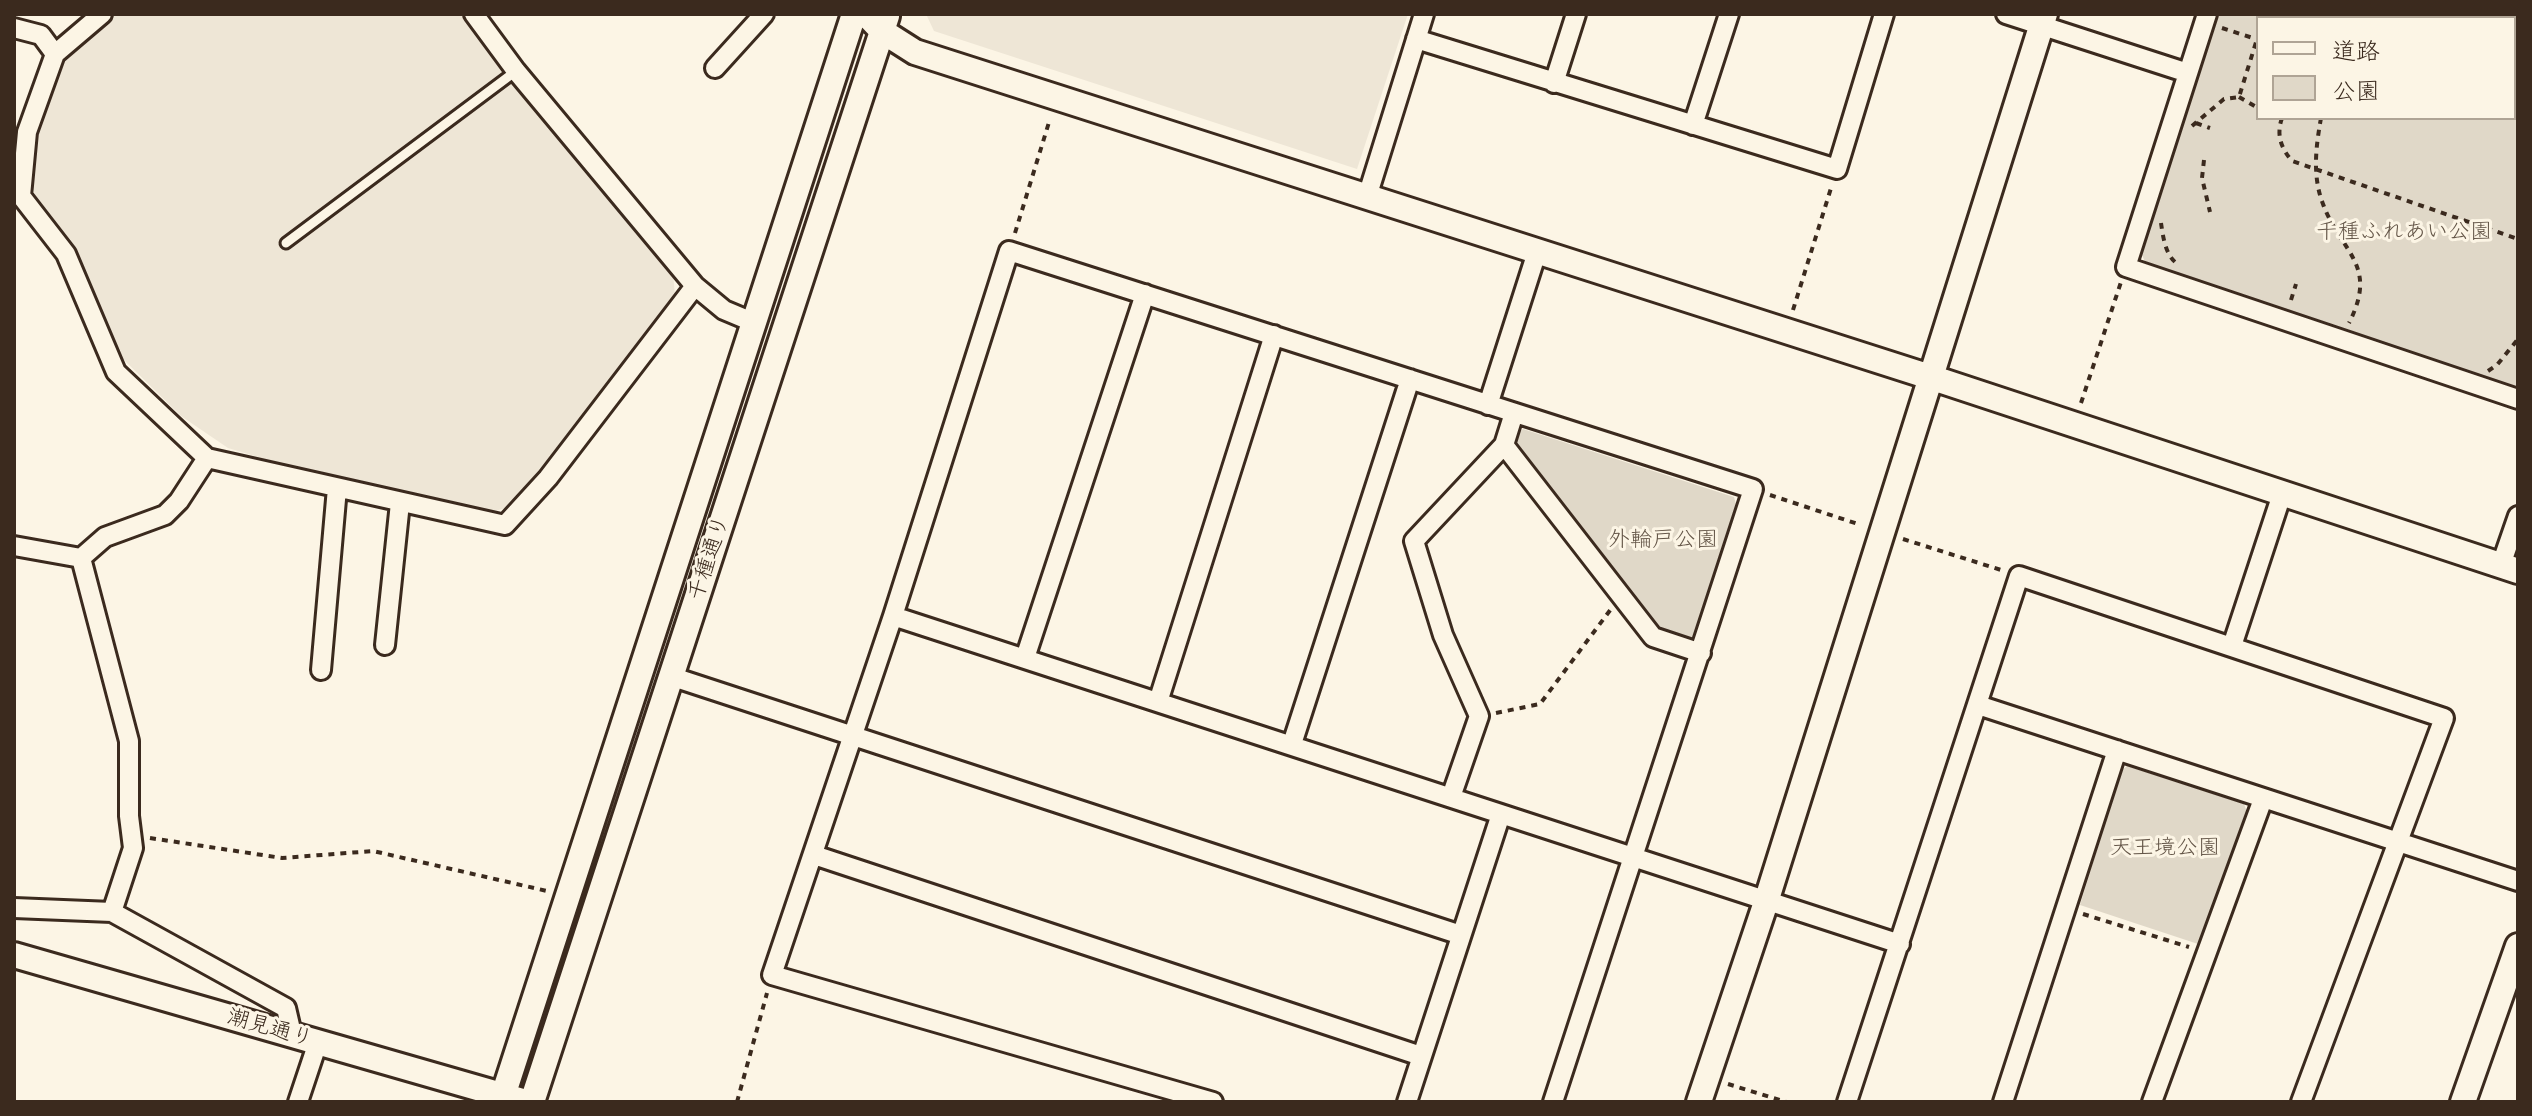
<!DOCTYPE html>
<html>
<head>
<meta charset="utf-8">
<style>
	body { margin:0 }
	#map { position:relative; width:2532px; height:1116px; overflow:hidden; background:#fcf5e5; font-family:Delius,"Klee One",sans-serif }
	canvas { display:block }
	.frame { position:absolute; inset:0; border:16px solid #3b2a1e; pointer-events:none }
	.legend { position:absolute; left:2256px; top:16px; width:260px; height:104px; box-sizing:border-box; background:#fcf5e5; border:2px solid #afa495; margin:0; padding:10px 14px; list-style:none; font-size:24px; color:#3b2a1e }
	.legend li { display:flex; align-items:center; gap:16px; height:40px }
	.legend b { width:40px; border:2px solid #afa495 }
</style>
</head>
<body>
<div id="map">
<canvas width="2532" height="1116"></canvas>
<div class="frame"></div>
<ul class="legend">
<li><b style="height:10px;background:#fcf5e5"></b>道路</li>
<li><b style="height:22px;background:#e0d8c8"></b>公園</li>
</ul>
</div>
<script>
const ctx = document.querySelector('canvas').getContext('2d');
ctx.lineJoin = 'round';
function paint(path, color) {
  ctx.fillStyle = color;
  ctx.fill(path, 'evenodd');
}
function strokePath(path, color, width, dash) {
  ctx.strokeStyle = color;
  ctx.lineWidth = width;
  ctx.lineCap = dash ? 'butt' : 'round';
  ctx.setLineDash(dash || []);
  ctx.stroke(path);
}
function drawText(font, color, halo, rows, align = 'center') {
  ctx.font = font + ' Delius,"Klee One",sans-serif';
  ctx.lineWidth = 6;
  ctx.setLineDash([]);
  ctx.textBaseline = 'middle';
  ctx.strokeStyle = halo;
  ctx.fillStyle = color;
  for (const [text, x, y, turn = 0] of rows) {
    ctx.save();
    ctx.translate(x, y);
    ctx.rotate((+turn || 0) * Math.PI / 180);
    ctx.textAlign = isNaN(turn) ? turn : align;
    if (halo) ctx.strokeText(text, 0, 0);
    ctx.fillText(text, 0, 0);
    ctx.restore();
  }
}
paint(new Path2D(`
	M117,14H463L548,123L673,273L675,296L510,507L491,512L308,472L228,448L181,416L122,358L74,246L36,199L30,176V161L52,81L59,65L72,48Z
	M926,14H1408L1357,169L934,31Z`), '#eee6d6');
paint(new Path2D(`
	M2218,14H2518V389L2146,264L2142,255ZM2258,18H2514V118H2258Z
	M1523,429L1734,497L1737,508L1696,639L1685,642L1655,632L1515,449L1516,434Z
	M2127,766L2244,804L2247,812L2198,944L2080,905L2121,771Z`), '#e0d8c8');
const service = new Path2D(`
	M286,243L516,71`);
const minor = new Path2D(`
	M102,14L55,54L27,132L21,196L66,254L116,372L207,458L505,525L548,478L695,286
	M474,14L516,71L695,286L724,310L755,323
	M2006,14L2188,73
	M2207,14L2126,267L2518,399
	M14,28L41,35L55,54
	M1416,39L1837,169L1884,14
	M715,68L764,14
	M1554,83L1576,14
	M1693,125L1729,14
	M1367,197L1424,14
	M1488,405L1537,252
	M1504,445L1653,637L1701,653
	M14,546L81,558
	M81,558L129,741V816L133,848L112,912
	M81,558L105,537L165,515L179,501L207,458
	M2501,565L2518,516
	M893,616L1900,944
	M385,645L400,503
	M2232,646L2282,494
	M1025,658L1145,294
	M321,670L337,488
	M670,676L1461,935
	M1158,702L1274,335
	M1978,705L2518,881
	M1292,744L1410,379
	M1451,797L1479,716L1443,635L1414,541L1504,445L1514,413
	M814,855L1421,1056
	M14,908L112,912L286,1008L292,1034
	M298,1102L318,1042
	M1213,1102L772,975L893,616L1009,251L1753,489L1553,1102
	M1407,1102L1501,814
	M1847,1102L2019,576L2444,718L2301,1102
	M2003,1102L2117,750
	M2152,1102L2263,799`);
const tertiary = new Path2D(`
	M866,14L882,31L915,52L1930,377L2518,571
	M14,955L519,1100
	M501,1102L854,14
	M532,1102L887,16
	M1699,1102L1766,902L2045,14
	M2463,1102L2518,946`);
strokePath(service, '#3b2a1e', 15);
strokePath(minor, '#3b2a1e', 24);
strokePath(tertiary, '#3b2a1e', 30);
strokePath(new Path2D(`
	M2389,18L2392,14
	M2222,28L2256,39
	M2239,97L2258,108
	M2282,118C2276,135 2281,148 2292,161L2518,239
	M2321,118C2316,146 2312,176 2323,204C2341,253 2379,264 2349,323
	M2196,123L2210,128
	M2192,126L2224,99L2239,97L2257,39
	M2204,160L2202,178L2210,212
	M2161,223C2163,236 2165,253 2175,262
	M1015,233L1050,119
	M2291,300L2296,284
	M1793,310L1832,185
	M2488,371L2497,365L2518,339
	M2081,403L2121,282
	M1770,495L1861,525
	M1903,539L2001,570
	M1496,713L1540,704L1611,609
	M150,838L282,858L373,851L547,891
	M2083,914L2189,947
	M1728,1084L1786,1102
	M737,1102L767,993`), '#3b2a1e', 4, [6, 6]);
strokePath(service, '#fcf5e5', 9);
strokePath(minor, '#fcf5e5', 18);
strokePath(tertiary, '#fcf5e5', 24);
drawText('22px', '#645648', '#fcf5e5', [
	["千種ふれあい公園",2404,232],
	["外輪戸公園",1663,540],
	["天王境公園",2165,848]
]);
drawText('22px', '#3b2a1e', '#fcf5e5', [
	["千種通り",709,558,-72],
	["潮見通り",270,1028,16]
]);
</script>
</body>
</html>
